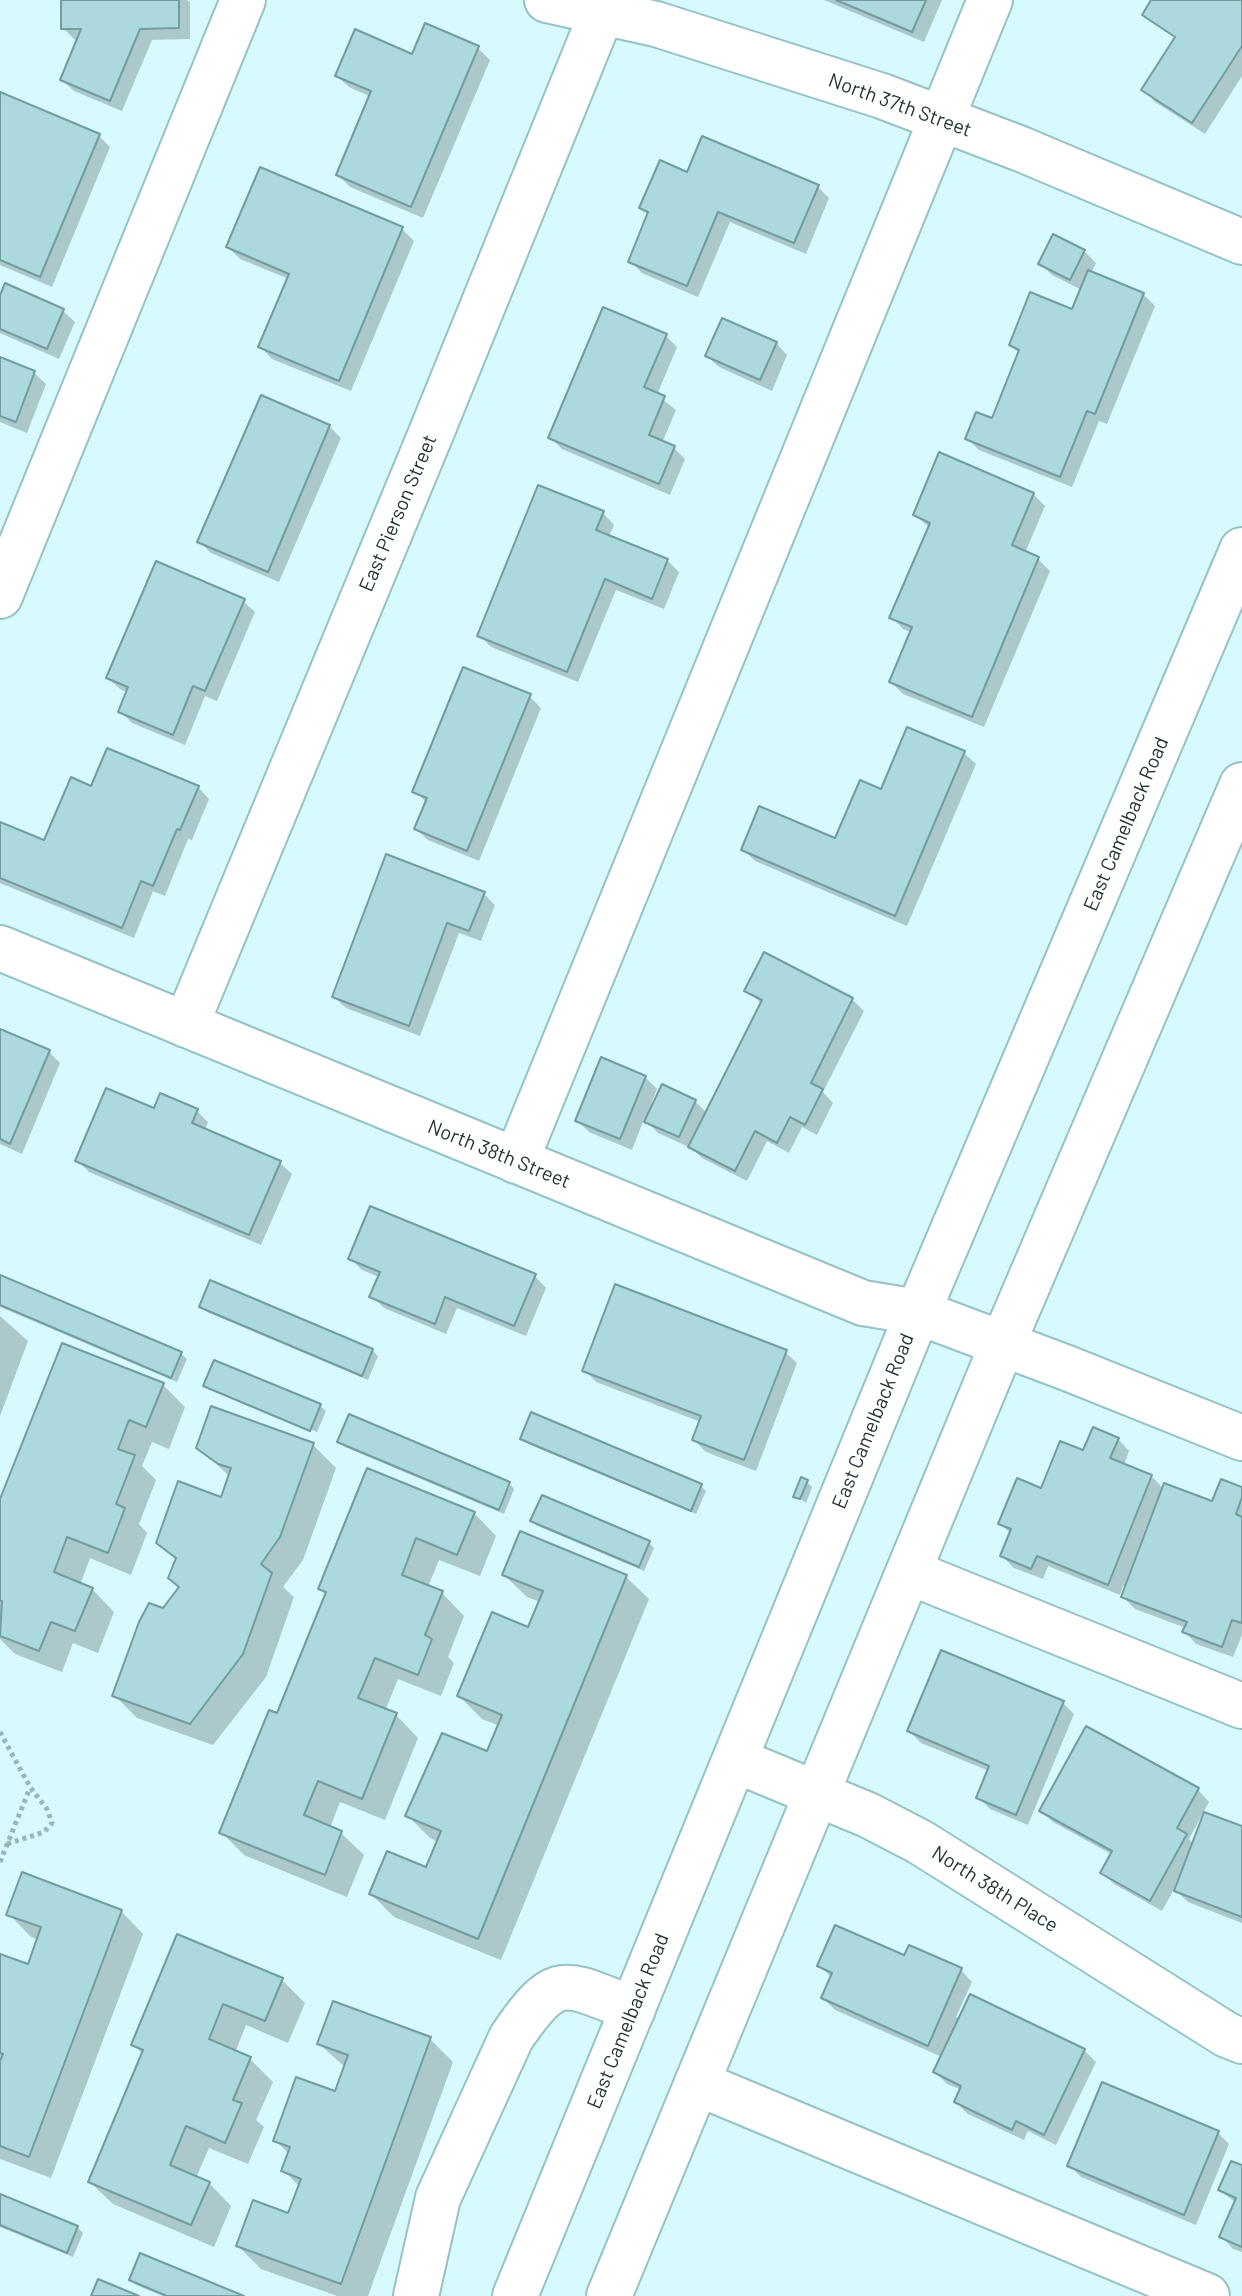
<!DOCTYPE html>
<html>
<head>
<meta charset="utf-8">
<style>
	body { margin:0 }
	canvas { display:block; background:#d6fafd }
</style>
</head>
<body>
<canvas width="1242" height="2296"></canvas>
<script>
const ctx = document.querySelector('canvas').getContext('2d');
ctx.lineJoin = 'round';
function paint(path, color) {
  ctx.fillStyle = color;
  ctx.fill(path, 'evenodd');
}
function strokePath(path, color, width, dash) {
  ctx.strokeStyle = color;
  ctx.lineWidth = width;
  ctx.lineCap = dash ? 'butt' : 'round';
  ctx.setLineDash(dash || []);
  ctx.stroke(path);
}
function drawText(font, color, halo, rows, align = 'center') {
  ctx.font = font + ' Barlow,sans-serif';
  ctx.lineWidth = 7;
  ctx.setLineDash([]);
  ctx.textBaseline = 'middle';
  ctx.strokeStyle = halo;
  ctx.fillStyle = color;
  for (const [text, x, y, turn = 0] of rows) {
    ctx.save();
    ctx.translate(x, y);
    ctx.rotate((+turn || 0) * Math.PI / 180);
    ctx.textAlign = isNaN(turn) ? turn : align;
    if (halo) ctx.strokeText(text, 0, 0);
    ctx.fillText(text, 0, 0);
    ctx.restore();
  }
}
paint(new Path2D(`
	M63,0H187L190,2V39L152,40L122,111L74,91L62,80L79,40H75L63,28Z
	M824,0H942L924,42Z
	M1154,0H1242V76L1205,134L1155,102L1144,90L1176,39L1144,15Z
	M478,48L490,60L423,218L350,187L338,175L371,97L349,87L337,76L413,56Z
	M0,94L99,136L110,147L52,287L0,265Z
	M261,170L402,229L414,241L351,391L272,359L261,347L289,279L240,259L228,247Z
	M688,175L818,187L829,198L806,254L730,222L698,297L642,273L630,261L649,216L641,208Z
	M1084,251L1096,263L1091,273L1143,294L1155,306L1107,424L1099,421L1072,487L979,450L967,438L993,421L1020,354L1011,345L1073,312L1082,290L1052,275L1041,264Z
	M0,300L63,311L75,322L59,359L0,333Z
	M666,336L677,347L657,395L676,410L662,443L674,448L685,459L670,495L562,449L550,437Z
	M776,343L787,355L772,391L719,367L707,356Z
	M0,360L34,373L46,384L27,433L0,422Z
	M329,426L341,438L279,582L211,553L199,541Z
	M1033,494L1045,506L1025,553L1038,559L1050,571L984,727L903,694L891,682L912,633L903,629L892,617L930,528L915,515Z
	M603,513L614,525L609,537L667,560L679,572L664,609L616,590L578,682L491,647L479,635Z
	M243,601L255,612L217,701L205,696L185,745L132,723L120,711L128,693L120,689L108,678Z
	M529,696L541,708L479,861L428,840L416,829L427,803L415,791Z
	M964,753L976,764L907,926L755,861L743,849L836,841L882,791Z
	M198,787L209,799L192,840L188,839L165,896L153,891L134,938L0,883V824L46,843L92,788Z
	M483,893L495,905L481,941L459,933L420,1036L346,1008L334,997Z
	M747,991L852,999L864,1011L823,1092L833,1103L817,1135L802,1127L789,1153L767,1141L747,1181L702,1158L691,1148L658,1133L644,1119L632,1150L589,1132L577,1120L645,1077L657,1089L651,1104L695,1101L707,1113L762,1004Z
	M0,1031L48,1051L60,1063L22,1154L0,1144Z
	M155,1111H197L208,1122L205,1130L280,1163L292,1174L261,1245L89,1172L77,1160Z
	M350,1258L535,1276L546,1288L526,1336L457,1308L446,1334L384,1308L372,1296L379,1277L362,1270Z
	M0,1277L181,1354L187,1359L177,1382L0,1307Z
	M202,1307L372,1350L378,1356L368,1380L207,1312Z
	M0,1316L28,1341L0,1416Z
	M785,1352L797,1363L756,1471L706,1452L694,1440L701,1422L596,1382L585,1370Z
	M163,1385L185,1407L169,1449L152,1442L142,1466L156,1480L139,1524L147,1533L131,1575L90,1558L80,1585L92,1589L114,1612L98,1653L73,1643L62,1672L15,1654L0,1639V1504Z
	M205,1386L320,1406L326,1411L317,1432Z
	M523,1438L701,1486L706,1491L696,1514L528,1444Z
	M1118,1439L1129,1451L1124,1465L1151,1476L1164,1489L1214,1504L1242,1489V1635L1233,1657L1196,1644L1185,1632L1186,1628L1135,1609L1123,1597L1127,1587L1123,1586L1120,1595L1048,1566L1043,1579L1014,1568L1002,1556L1011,1534L1001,1524L1084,1453Z
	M340,1441L509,1483L514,1489L504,1514L345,1447Z
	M313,1445L336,1468L303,1560L283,1587L294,1597L266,1677L213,1745L137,1718L115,1696L164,1611L181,1588L177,1561L158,1543L222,1500L230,1477L199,1447Z
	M368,1471L474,1513L496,1536L480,1576L439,1560L428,1587L442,1593L464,1616L448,1657L454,1663L441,1696L398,1679L385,1711L396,1715L418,1738L385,1820L340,1802L330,1828L341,1833L364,1855L347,1897L244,1855L221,1832L278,1716L327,1595L320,1589Z
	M807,1482L812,1487L806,1503L796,1496Z
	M533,1521L649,1543L654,1548L644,1571L538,1526Z
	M504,1575L626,1577L649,1599L501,1960L394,1917L371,1894L427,1869L438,1842L430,1838L408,1816L489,1754L500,1726L482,1719L459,1696L529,1629L540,1602L527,1597Z
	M1063,1703L1074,1714L1028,1825L990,1809L978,1797L989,1771L921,1743L909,1731Z
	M1198,1790L1209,1802L1189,1839L1194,1844L1242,1828V1923L1188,1902L1174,1889L1162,1911L1114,1884L1102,1873L1113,1855L1053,1822L1041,1810Z
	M121,1911L143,1934L51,2178L0,2159V1956L29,1967L39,1940L31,1937L9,1914Z
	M178,1937L282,1980L305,2003L288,2043L246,2025L235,2053L250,2059L273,2082L256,2120L264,2127L248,2164L209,2148L196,2178L209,2183L231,2206L214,2247L113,2204L90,2182L144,2055L133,2044Z
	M905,1958L961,1970L972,1982L956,2017L1084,2050L1096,2062L1056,2145L1028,2131L1024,2140L968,2114L956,2102L962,2090L947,2084L935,2072L942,2057L835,2010L823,1998L832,1978L820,1966Z
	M430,2039L453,2062L368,2296H337L261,2269L238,2246L289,2215L300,2187L284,2171L290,2155L275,2140L336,2094L345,2067L319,2044Z
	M1217,2132L1229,2144L1196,2225L1081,2177L1069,2165Z
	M1242,2168V2252L1233,2249L1222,2237L1236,2203L1220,2190Z
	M0,2196L77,2227L83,2233L73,2257L0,2227Z
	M131,2279L239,2296H163L136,2285Z`), '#0003');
const building = new Path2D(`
	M61,0H179V28L140,29L110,101L60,80L81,29H61Z
	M836,0H926L912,32Z
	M1151,0H1242V46L1192,123L1141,90L1175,37L1142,15Z
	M425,23L479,46L411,207L336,175L371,91L335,76L355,29L412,54Z
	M0,92L100,134L40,277L0,260Z
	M702,136L819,185L794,243L718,212L687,286L628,262L648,212L639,208L660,160L687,172Z
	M260,167L403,227L339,381L258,347L289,274L226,247Z
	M1053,234L1085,250L1070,280L1038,264Z
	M1088,270L1144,293L1095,414L1087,411L1060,477L965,439L976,412L992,418L1019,350L1009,345L1030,292L1072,309Z
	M5,283L64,309L47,349L0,329V295Z
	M603,307L667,334L644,387L665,396L649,435L675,446L659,484L548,438Z
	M722,318L777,342L760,380L705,356Z
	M0,357L35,371L16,422L0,416Z
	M261,395L330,425L268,572L197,542Z
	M939,452L1034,493L1012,545L1039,557L972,717L889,682L912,627L889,618L930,523L913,515Z
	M538,485L604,511L596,530L668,559L652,599L605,579L567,672L477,636Z
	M156,561L245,599L205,691L193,686L173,735L118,712L128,687L106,678Z
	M463,667L531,694L467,851L414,829L427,798L412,792Z
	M907,727L965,751L895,916L741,850L759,806L835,838L860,780L881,789Z
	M107,748L199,786L180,830L177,829L153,886L141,881L122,928L0,878V822L44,840L71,777L91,786Z
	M386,854L485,892L469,931L447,923L409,1026L332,997Z
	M764,952L853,998L811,1083L823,1089L805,1125L790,1117L777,1143L755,1131L735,1171L688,1147L762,1000L744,991Z
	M0,1029L50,1050L10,1144L0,1139Z
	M601,1057L646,1076L620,1139L575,1121Z
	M662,1084L696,1100L679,1137L644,1122Z
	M106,1088L154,1108L160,1093L198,1109L192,1123L281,1161L249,1235L75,1161Z
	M370,1206L536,1274L514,1326L445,1297L435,1324L369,1297L380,1272L348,1259Z
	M0,1275L182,1352L171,1378L0,1305Z
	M210,1280L373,1349L362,1376L199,1307Z
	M615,1284L787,1350L744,1460L692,1440L701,1416L582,1371Z
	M62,1343L164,1383L146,1427L129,1420L118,1449L135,1455L116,1504L125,1508L108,1553L67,1537L54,1572L93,1588L75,1631L51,1622L39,1651L0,1636L2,1601H0V1499Z
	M214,1360L321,1404L310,1431L203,1386Z
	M211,1406L314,1443L280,1537L261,1564L272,1573L243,1654L190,1724L112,1696L139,1622L149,1603L163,1608L179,1587L168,1578L176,1558L156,1543L178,1481L221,1497L231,1468L218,1464L196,1448Z
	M531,1412L702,1484L691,1511L520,1439Z
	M349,1414L510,1482L499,1510L337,1442Z
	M1093,1427L1119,1438L1110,1458L1152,1475L1108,1585L1037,1556L1031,1569L1000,1556L1011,1529L998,1524L1017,1478L1041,1488L1060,1441L1083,1450Z
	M367,1468L475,1512L457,1555L416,1538L402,1575L443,1591L425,1635L432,1639L418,1675L375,1658L358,1698L397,1713L362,1799L318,1781L304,1815L342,1831L325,1875L219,1833L269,1710L277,1713L326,1592L318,1589Z
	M801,1477L808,1480L800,1499L793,1497Z
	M1221,1479L1242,1487V1497L1236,1514L1242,1517V1623L1232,1620L1222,1647L1182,1632L1187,1622L1121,1597L1164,1483L1212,1501Z
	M542,1495L650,1541L639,1567L530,1521Z
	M520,1531L627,1575L478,1939L369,1894L387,1851L426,1867L441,1831L405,1816L442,1733L487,1751L502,1715L457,1696L492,1612L528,1627L543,1591L502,1575Z
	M941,1650L1064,1701L1016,1815L976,1798L989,1766L907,1731Z
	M1086,1726L1199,1788L1177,1828L1187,1834L1150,1901L1100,1873L1112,1851L1039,1811Z
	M1204,1812L1242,1826V1917L1174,1891Z
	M22,1872L122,1910L29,2157L0,2146V2061L3,2054L0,2053V1954L28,1964L41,1927L6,1915Z
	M835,1925L904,1955L909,1945L962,1968L928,2046L821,1998L832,1973L817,1966Z
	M177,1934L283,1978L265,2021L223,2004L209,2039L251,2057L233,2100L242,2103L225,2143L186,2126L170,2165L210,2182L191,2225L88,2182L143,2050L131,2045Z
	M970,1994L1085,2049L1044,2135L1016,2121L1012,2130L954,2102L961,2086L933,2072Z
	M333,2001L431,2037L341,2284L236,2246L253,2200L288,2213L301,2179L281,2171L290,2147L273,2141L296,2077L335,2091L348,2055L317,2044Z
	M1102,2082L1219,2131L1184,2215L1067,2166Z
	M1231,2161L1242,2165V2247L1219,2237L1236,2198L1218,2190Z
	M0,2194L78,2226L67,2253L0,2225Z
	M140,2253L244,2296H167L129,2280Z
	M98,2279L139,2296H91Z`);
paint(building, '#acd9dd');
strokePath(building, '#719ca0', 2);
const minor = new Path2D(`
	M547,0L656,24L882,96L1021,149L1242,242
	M0,596L243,0
	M0,948L863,1303L918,1312L1067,1368L1242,1438
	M186,1025L432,431L607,0
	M516,1161L990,0
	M909,1572L1242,1706
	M735,1760L868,1815L920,1842L1227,2035L1242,2041
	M697,2083L1207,2296
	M416,2296L438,2198L511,2038C557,1970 563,1982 633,2009`);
const major = new Path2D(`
	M515,2296L918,1312L1242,550
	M609,2296L1003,1343L1242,785`);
strokePath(minor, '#96c2c6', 48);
strokePath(major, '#96c2c6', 48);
strokePath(new Path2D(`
	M0,1732L30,1787L47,1809L52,1823L44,1832L7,1844
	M0,1862L30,1788`), '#98b5b8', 5, [4, 4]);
strokePath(minor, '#fff', 44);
strokePath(major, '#fff', 44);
drawText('20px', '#223436', '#fff', [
	["North 37th Street",900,105,20],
	["East Pierson Street",398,513,-67],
	["East Camelback Road",1126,824,-67],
	["North 38th Street",499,1154,22],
	["East Camelback Road",873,1421,-68],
	["North 38th Place",995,1889,32],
	["East Camelback Road",628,2021,-68]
]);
</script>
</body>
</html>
